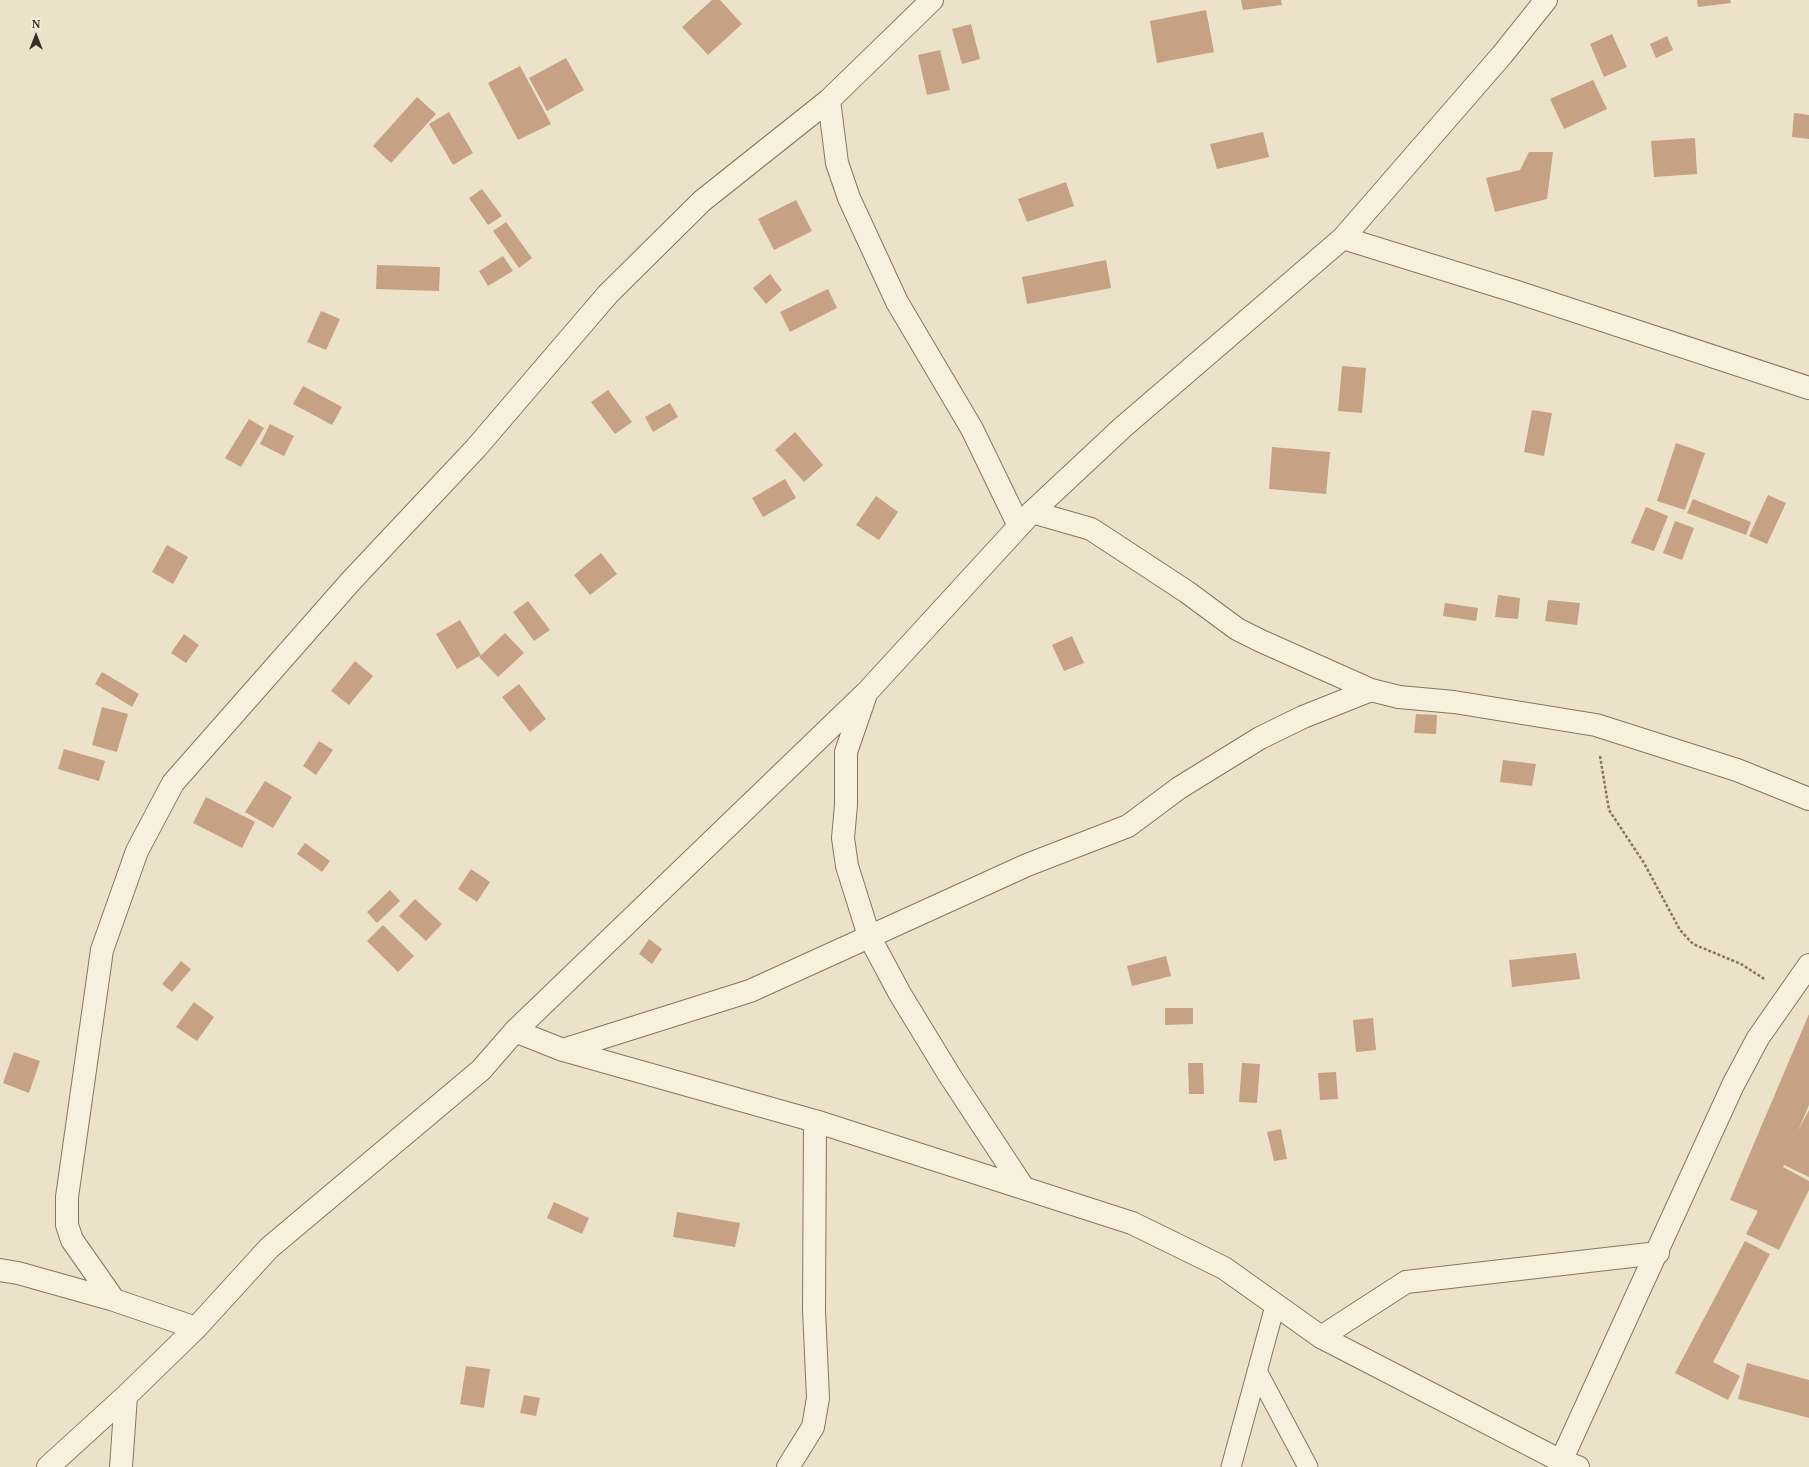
<!DOCTYPE html>
<html>
<head>
<meta charset="utf-8">
<style>
	body { margin:0 }
	#map { position:relative; width:1809px; height:1467px; overflow:hidden; background:#ece2ca; font-family:"Noto Serif",serif }
	canvas { display:block }
	.north { position:absolute; left:16px; top:16px; width:40px; height:40px; -webkit-text-stroke:3px #f3ecd9; paint-order:stroke; rotate:0deg; font-size:11px; font-weight:700; line-height:16px; text-align:center; color:#392d22 }
	.north::after { content:''; display:block; margin:auto; width:14px; height:18px; background:#392d22; clip-path:polygon(50% 0,100% 100%,50% 72%,0 100%) }
</style>
</head>
<body>
<div id="map">
<canvas width="1809" height="1467"></canvas>
<div class="north">N</div>
</div>
<script>
const ctx = document.querySelector('canvas').getContext('2d');
ctx.lineJoin = 'round';
function paint(path, color) {
  ctx.fillStyle = color;
  ctx.fill(path, 'evenodd');
}
function strokePath(path, color, width, dash) {
  ctx.strokeStyle = color;
  ctx.lineWidth = width;
  ctx.lineCap = dash ? 'butt' : 'round';
  ctx.setLineDash(dash || []);
  ctx.stroke(path);
}
paint(new Path2D(`
	M712,0H720L742,24L708,55L682,27Z
	M1241,0H1281L1282,5L1243,10Z
	M1697,0H1730L1731,3L1698,7Z
	M1206,10L1214,52L1157,63L1150,21Z
	M971,24L980,59L962,64L952,29Z
	M1612,34L1627,67L1604,77L1590,44Z
	M1667,36L1673,50L1656,58L1650,44Z
	M940,50L950,90L927,95L918,55Z
	M566,58L584,90L547,111L529,78Z
	M520,66L551,124L518,140L488,83Z
	M1593,80L1607,109L1564,129L1550,99Z
	M417,97L436,114L391,163L373,146Z
	M449,112L473,153L453,165L429,124Z
	M1794,113L1809,115V139L1792,137Z
	M1263,132L1269,157L1217,169L1210,144Z
	M1695,138L1697,174L1654,177L1651,141Z
	M1529,152H1553L1547,199L1495,212L1486,178L1520,170Z
	M1066,182L1074,206L1027,222L1018,199Z
	M482,189L502,216L488,225L469,198Z
	M796,200L812,231L774,250L758,219Z
	M506,222L532,258L519,268L493,231Z
	M503,256L513,271L488,286L479,271Z
	M1106,260L1111,288L1027,304L1022,277Z
	M377,265L440,267L439,291L376,289Z
	M770,274L782,290L766,304L753,288Z
	M828,289L837,308L790,332L780,312Z
	M321,311L340,319L326,350L307,342Z
	M1342,366L1366,368L1362,413L1338,411Z
	M303,386L342,407L332,425L293,404Z
	M608,390L632,422L615,434L591,402Z
	M670,403L678,417L653,432L645,417Z
	M1532,410L1552,413L1544,456L1524,452Z
	M249,419L264,428L241,467L225,458Z
	M270,424L294,436L284,456L260,444Z
	M795,432L823,465L804,482L775,450Z
	M1676,443L1705,453L1685,510L1657,501Z
	M1272,447L1330,452L1326,494L1269,489Z
	M785,479L796,498L763,517L752,498Z
	M1768,495L1786,503L1767,544L1749,536Z
	M876,496L898,512L879,540L856,525Z
	M1693,499L1751,522L1746,535L1687,513Z
	M1646,507L1668,516L1654,551L1631,543Z
	M1675,521L1694,528L1682,560L1663,553Z
	M167,545L188,557L173,584L152,572Z
	M601,553L617,574L590,595L574,575Z
	M1498,595L1520,598L1518,619L1495,617Z
	M1548,600L1580,603L1577,625L1545,621Z
	M528,601L550,630L534,641L513,612Z
	M1445,603L1478,608L1476,621L1443,616Z
	M460,620L481,655L457,669L436,634Z
	M505,633L524,653L498,677L479,657Z
	M184,634L199,645L186,663L171,653Z
	M1072,636L1084,663L1064,671L1052,645Z
	M355,661L373,676L349,705L331,691Z
	M102,672L139,694L132,707L95,684Z
	M519,684L546,719L530,732L502,697Z
	M102,707L128,714L117,752L92,745Z
	M1416,714L1437,715L1436,734L1414,733Z
	M319,741L333,750L316,775L303,766Z
	M64,749L105,761L99,781L58,769Z
	M1503,760L1536,764L1532,786L1500,782Z
	M265,781L292,797L273,828L245,812Z
	M206,797L255,822L242,848L193,823Z
	M305,843L330,861L322,872L297,854Z
	M471,869L490,882L477,902L458,889Z
	M390,890L400,901L377,923L367,912Z
	M415,899L442,924L426,941L399,916Z
	M383,925L414,956L398,972L367,941Z
	M649,939L662,949L652,964L639,954Z
	M1576,953L1580,979L1512,987L1509,960Z
	M1166,956L1171,976L1132,986L1127,966Z
	M181,961L191,969L172,992L162,984Z
	M194,1002L214,1017L197,1041L176,1027Z
	M1165,1008H1193V1024L1165,1025Z
	M1809,1014V1105L1798,1131L1809,1110V1177L1784,1165L1783,1167L1809,1181V1190L1779,1250L1746,1234L1758,1211L1730,1200Z
	M1373,1018L1376,1050L1356,1052L1353,1020Z
	M14,1052L40,1061L29,1093L3,1083Z
	M1188,1063H1203L1204,1094H1189Z
	M1242,1063L1260,1064L1257,1103L1239,1102Z
	M1336,1072L1338,1099L1320,1100L1318,1073Z
	M1281,1129L1287,1159L1274,1161L1267,1132Z
	M554,1202L589,1218L582,1234L547,1218Z
	M677,1212L740,1223L735,1247L673,1237Z
	M1745,1241L1770,1254L1713,1362L1740,1376L1728,1400L1675,1373Z
	M1747,1363L1809,1380V1418L1738,1399Z
	M466,1366L490,1369L484,1408L460,1404Z
	M524,1395L540,1398L536,1416L520,1413Z`), '#c6a183');
const service = new Path2D(`
	M1257,1371L1308,1467
	M1231,1467L1275,1306`);
const minor = new Path2D(`
	M829,100L837,163L849,198L897,302L972,429L1019,526
	M1343,238L1514,291L1809,388
	M1032,512L1091,529L1187,592L1237,629L1261,641L1371,690L1399,697L1454,702L1596,725L1737,770L1809,799
	M865,697L846,752V805L843,838L847,866L869,936L900,994L950,1076L1023,1187
	M515,1031L563,1050L815,1121L1132,1223L1224,1268L1321,1337L1561,1461L1578,1467
	M563,1050L750,991L1027,865L1128,826L1179,788L1260,738L1303,717L1371,690
	M0,1270L18,1273L114,1300L196,1328
	M114,1300L72,1240L67,1225V1197L102,950L137,851L173,783L351,581L476,448L608,294L702,201L829,100L932,0
	M1321,1337L1406,1282L1658,1253
	M1561,1461L1733,1085L1758,1038L1809,965
	M48,1467L126,1396L196,1328L269,1248L481,1070L515,1031L867,692L1032,512L1123,427L1343,238L1502,55L1546,0
	M121,1467L126,1396
	M788,1467L813,1427L818,1398L814,1310L815,1121`);
strokePath(service, '#87755f', 21);
strokePath(minor, '#87755f', 24);
strokePath(new Path2D(`
	M1600,756L1609,810L1644,863L1680,930L1693,944L1741,964L1766,980`), '#87755f', 2.5, [3, 2]);
strokePath(service, '#f7f0dd', 19);
strokePath(minor, '#f7f0dd', 22);
</script>
</body>
</html>
